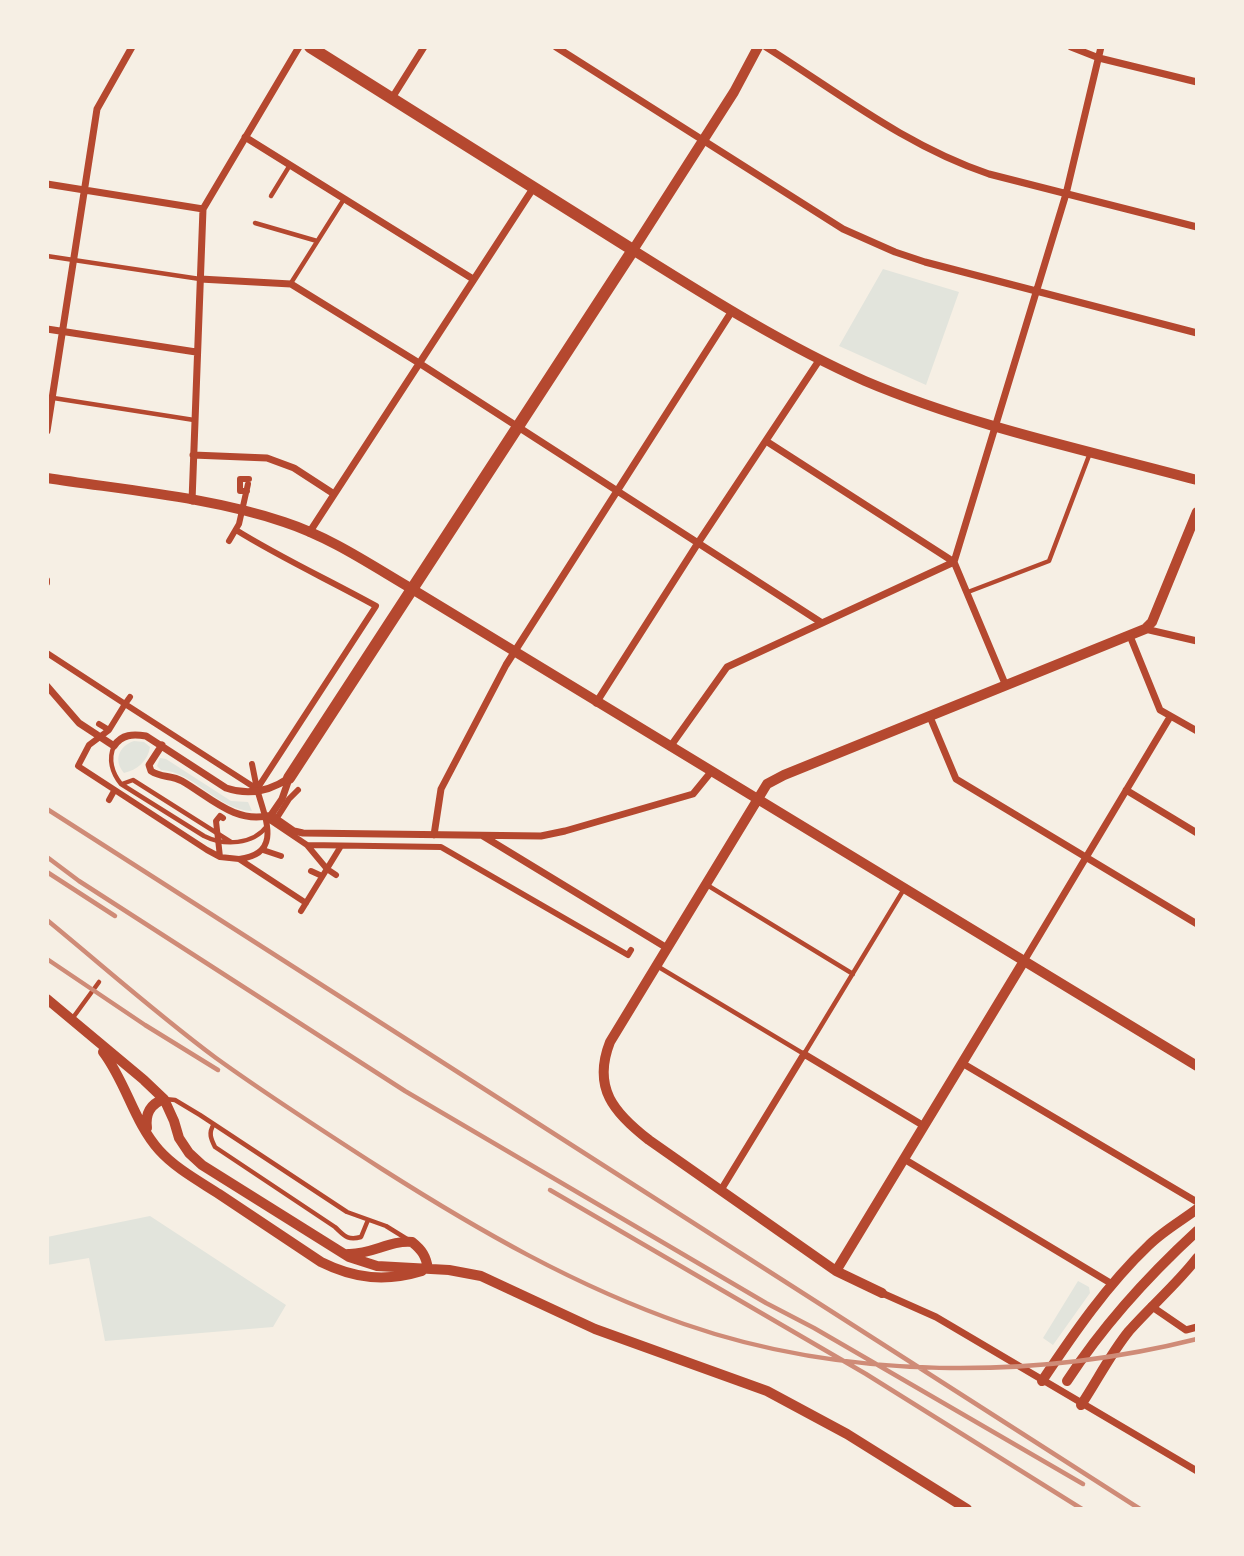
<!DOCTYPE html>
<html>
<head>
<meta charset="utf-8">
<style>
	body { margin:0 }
	#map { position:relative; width:1244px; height:1556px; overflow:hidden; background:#f6efe4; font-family:"Asap Condensed",sans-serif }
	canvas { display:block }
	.frame { position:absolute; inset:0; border:49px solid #f6efe4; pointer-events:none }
</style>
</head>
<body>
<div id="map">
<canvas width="1244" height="1556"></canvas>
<div class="frame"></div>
</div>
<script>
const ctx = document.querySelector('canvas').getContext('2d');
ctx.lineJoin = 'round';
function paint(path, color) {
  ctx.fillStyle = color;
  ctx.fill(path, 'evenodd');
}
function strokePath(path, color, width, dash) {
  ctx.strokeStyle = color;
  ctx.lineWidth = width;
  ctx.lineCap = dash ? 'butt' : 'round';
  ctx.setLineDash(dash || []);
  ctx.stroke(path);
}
paint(new Path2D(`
	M883,269L959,292L926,385L839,346Z
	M134,741L144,742L150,747C148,761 137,770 124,773C113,760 119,746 134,741Z
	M160,758L166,759L231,801L248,802L252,811C217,810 195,772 161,770L157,766Z
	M150,1216L286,1305L273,1327L105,1341L89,1258L47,1265V1237Z
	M1078,1281L1089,1287L1090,1293L1053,1345L1043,1338Z`), '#e2e4dc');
strokePath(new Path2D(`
	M271,196L290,165
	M255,223L317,241
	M47,256L200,279
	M291,283L344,199
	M47,397L194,420
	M968,592L1049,561L1090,453
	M114,746C108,759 112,773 121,784L204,836C224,846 253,845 267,826
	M122,784L133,780L231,842
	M707,885L853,974
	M657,966L804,1054L904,889
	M72,1019L99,982
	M165,1099L175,1100L200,1115L347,1212L386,1226L407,1239
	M214,1124C208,1133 211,1139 215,1147L335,1227C344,1235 347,1241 361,1237L368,1220`), '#b5482f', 4.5);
strokePath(new Path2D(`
	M247,491H240V479H249
	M236,530C281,558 329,580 376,606L257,789L252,764
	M229,541L239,524L248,484
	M47,580V583
	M47,653L125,704L130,697
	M99,724L109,730
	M109,800L114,791
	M264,816L307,845L441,847L628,955L631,950
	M275,821L289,799L298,790
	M307,845L327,869L336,875
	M263,850L281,856
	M220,857L216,821L220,816L223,818
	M239,859C283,854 265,818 257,789L125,704L109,730L89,745L78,766L207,850L220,857L239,859L306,903
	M311,871L322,876
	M301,911L341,846`), '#b5482f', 6);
strokePath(new Path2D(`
	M556,47L843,229L895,252L925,262L1197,333
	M766,47C839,93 906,146 989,174L1197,227
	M1071,47L1099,58L1197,82
	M392,98L424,47
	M245,137L473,279
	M47,184L203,209
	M200,279L291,284L419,363L822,623
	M47,329L196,352
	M47,431L97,109L132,47
	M766,441L954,562L1006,686
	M193,455L267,458L294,468L334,494
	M192,501L203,209L299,47
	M309,533L534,187
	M1145,629L1197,641
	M1130,636L1160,710L1197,731
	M47,686L79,723L114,746C122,734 133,734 146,736L226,788C249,796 270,791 289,778
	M596,703L698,543L820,359
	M930,717L956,779L1197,924
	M162,745L149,765L151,771C161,778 171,775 182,781C210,797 236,825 271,815L282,799L289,779
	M670,747L727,667L954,562L1066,194L1101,47
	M1126,790L1197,833
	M271,815L294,831L303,833L541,836L565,831L693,794L711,772
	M434,835L441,789L506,665L732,311
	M483,836L667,948
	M1024,961L1170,717
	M962,1063L1197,1202
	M904,1159L1112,1284
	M721,1190L804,1054L924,1126
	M882,1293L936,1317L1197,1471
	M1151,1306L1186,1330L1197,1327`), '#b5482f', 7);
strokePath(new Path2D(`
	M758,47L734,92L633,250C708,297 784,345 865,381C971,426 1086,450 1197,480
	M47,478C125,490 210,497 284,522C330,537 371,565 412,589L1197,1066
	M47,999L144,1080L164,1099L174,1121L179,1138L189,1153L202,1165L349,1257L377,1266L449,1270L481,1276L595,1329L767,1391L847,1434L967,1509
	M103,1052C126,1082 134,1122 159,1150C175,1168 199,1181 219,1194C253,1217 287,1239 321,1262C355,1279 386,1282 422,1271
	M147,1128C145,1114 150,1104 164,1099
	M348,1254C371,1255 390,1240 412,1242C422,1250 426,1256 428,1269
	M836,1271L1024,961
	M882,1293L836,1271L649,1140C614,1113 592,1088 610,1042L767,784L784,775L1145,629L1152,622L1197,512
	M1042,1381C1074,1333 1107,1285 1149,1245C1163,1231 1181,1221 1197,1209
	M1067,1381C1104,1324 1147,1277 1197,1231
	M1081,1405C1097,1381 1111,1353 1129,1331C1151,1306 1177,1284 1197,1258`), '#b5482f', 10);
strokePath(new Path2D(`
	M289,778L633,250L310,47`), '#b5482f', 12);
strokePath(new Path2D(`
	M47,809L1140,1509
	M47,857L79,881L405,1091L766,1303L814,1328L1083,1484
	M47,872L115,916
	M47,920C103,966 158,1015 216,1058C270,1097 326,1133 382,1169C478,1230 575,1286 684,1324C845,1380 1033,1380 1197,1339
	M47,959L145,1025L218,1070
	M550,1190L866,1374L1082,1509`), '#cf8b77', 4.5);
</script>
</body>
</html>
